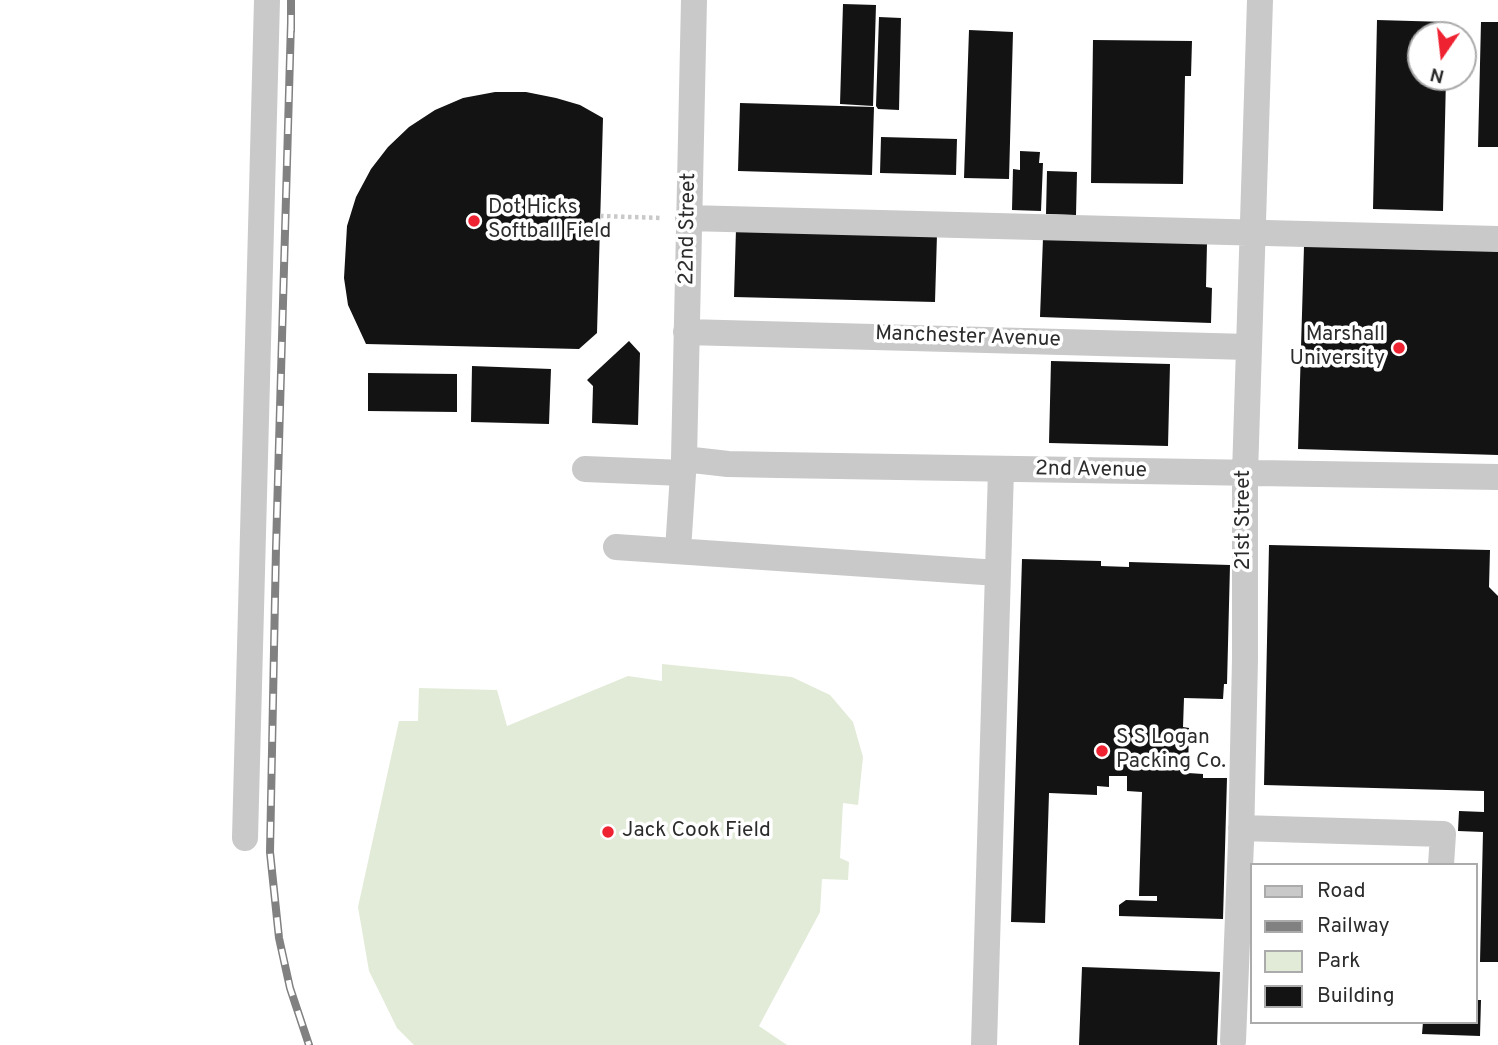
<!DOCTYPE html>
<html>
<head>
<meta charset="utf-8">
<style>
	body { margin:0 }
	#map { position:relative; width:1498px; height:1045px; overflow:hidden; background:#fff; font-family:Overpass,sans-serif }
	canvas { display:block }
	.legend { position:absolute; left:1250px; top:863px; width:228px; height:161px; box-sizing:border-box; background:#fff; border:2px solid #ababab; margin:0; padding:9px 12px; list-style:none; font-size:21px; color:#2c2c2c }
	.legend li { display:flex; align-items:center; gap:14px; height:35px }
	.legend b { width:35px; border:2px solid #ababab }
	.north { position:absolute; left:1407px; top:21px; width:70px; height:70px; box-sizing:border-box; background:#fff; border:2px solid #ababab; border-radius:50%; rotate:194deg; font-size:19px; font-weight:700; line-height:28px; text-align:center; color:#2c2c2c }
	.north::after { content:''; display:block; margin:auto; width:24px; height:32px; background:#ef2231; clip-path:polygon(50% 0,100% 100%,50% 72%,0 100%) }
</style>
</head>
<body>
<div id="map">
<canvas width="1498" height="1045"></canvas>
<ul class="legend">
<li><b style="height:9px;background:#c9c9c9"></b>Road</li>
<li><b style="height:9px;background:#818181"></b>Railway</li>
<li><b style="height:19px;background:#e2ebd8"></b>Park</li>
<li><b style="height:19px;background:#131313"></b>Building</li>
</ul>
<div class="north">N</div>
</div>
<script>
const ctx = document.querySelector('canvas').getContext('2d');
ctx.lineJoin = 'round';
function paint(path, color) {
  ctx.fillStyle = color;
  ctx.fill(path, 'evenodd');
}
function strokePath(path, color, width, dash) {
  ctx.strokeStyle = color;
  ctx.lineWidth = width;
  ctx.lineCap = dash ? 'butt' : 'round';
  ctx.setLineDash(dash || []);
  ctx.stroke(path);
}
function drawText(font, color, halo, rows, align = 'center') {
  ctx.font = font + ' Overpass,sans-serif';
  ctx.lineWidth = 7;
  ctx.setLineDash([]);
  ctx.textBaseline = 'middle';
  ctx.strokeStyle = halo;
  ctx.fillStyle = color;
  for (const [text, x, y, turn = 0] of rows) {
    ctx.save();
    ctx.translate(x, y);
    ctx.rotate((+turn || 0) * Math.PI / 180);
    ctx.textAlign = isNaN(turn) ? turn : align;
    if (halo) ctx.strokeText(text, 0, 0);
    ctx.fillText(text, 0, 0);
    ctx.restore();
  }
}
paint(new Path2D(`
	M662,664L792,677L830,695L853,722L863,757L858,805L843,803L840,858L849,862L848,880L822,879L820,912L759,1026L787,1045H414L397,1028L369,971L358,907L399,721H418L419,688L497,690L507,726L628,676L662,681Z`), '#e2ebd8');
paint(new Path2D(`
	M843,4L876,5L873,106L840,104Z
	M879,17L901,18L899,110L878,109L876,106Z
	M1377,20L1447,22V35H1421V77H1446L1443,211L1373,209Z
	M1481,22H1498V147H1478Z
	M969,30L1013,32L1009,179L964,178Z
	M1093,40L1192,41L1191,76H1185L1183,184L1091,183Z
	M495,92H526L556,98L580,105L603,118L597,333L579,349L366,344L348,305L344,278L347,226L356,197L371,169L388,147L409,127L435,110L463,98Z
	M740,103L874,107L872,175L738,171Z
	M881,137L957,139L956,175L880,173Z
	M1020,151L1040,152L1039,163H1043L1041,211L1012,210L1013,169L1020,170Z
	M1047,171L1077,172L1076,215L1046,214Z
	M736,229L937,234L935,302L734,297Z
	M1043,238L1207,243L1206,287L1212,288L1211,323L1040,317Z
	M1304,246L1498,251V455L1298,449Z
	M629,341L640,353L638,425L592,423L593,386L587,380Z
	M1051,361L1170,364L1168,446L1049,443Z
	M472,366L551,369L549,424L471,422Z
	M368,373L457,374V412L368,411Z
	M1269,545L1490,550L1489,587L1498,596V962H1480L1483,832L1458,831L1459,811L1484,812V791L1264,785Z
	M1022,559L1101,561V566L1129,567V562L1230,565L1227,684H1224L1223,699L1184,698L1183,727L1189,728L1188,773L1203,774V778H1227L1223,919L1119,916V905L1126,900L1157,901V896H1139L1142,792L1127,791V776H1109V787L1097,786V795L1049,793L1045,923L1011,922Z
	M1082,967L1220,972L1217,1045H1079Z
	M1475,1000H1481L1480,1036L1422,1034L1423,1022H1475Z`), '#131313');
strokePath(new Path2D(`
	M600,216L663,218`), '#c9c9c9', 4.5, [3.5, 3.5]);
strokePath(new Path2D(`
	M688,218L1498,239
	M686,332L1249,347
	M684,459L728,464L778,465L1498,477
	M585,469L683,473
	M616,547L998,573
	M678,550L684,459L694,0
	M1241,828L1443,834L1441,865
	M245,838L267,0
	M1233,1041L1241,842L1245,659V474L1260,0
	M984,1045L1001,470`), '#c9c9c9', 26);
const rail = new Path2D(`
	M291,22L276,548L270,852L279,938L290,988L309,1045
	M291,31V0`);
strokePath(rail, '#818181', 8);
strokePath(rail, '#fff', 5, [16]);
for (const [x, y, r, color] of [
	[474,221,7,"#ef2231"],
	[1399,348,7,"#ef2231"],
	[1102,751,7,"#ef2231"],
	[608,832,7,"#ef2231"]
]) {
  const dot = new Path2D();
  dot.arc(x, y, r, 0, 2 * Math.PI);
  ctx.fillStyle = color;
  ctx.fill(dot);
  strokePath(dot, '#fff', 2.5);
}
drawText('21px', '#2c2c2c', '#fff', [
	["Dot Hicks",488,209],
	["Softball Field",488,233],
	["Marshall",1385,336,"right"],
	["University",1385,360,"right"],
	["S S Logan",1116,739],
	["Packing Co.",1116,763],
	["Jack Cook Field",622,832]
], 'left');
drawText('21px', '#2c2c2c', '#fff', [
	["22nd Street",689,229,-89],
	["Manchester Avenue",968,338,2],
	["2nd Avenue",1091,471,1],
	["21st Street",1245,520,-90]
]);
</script>
</body>
</html>
